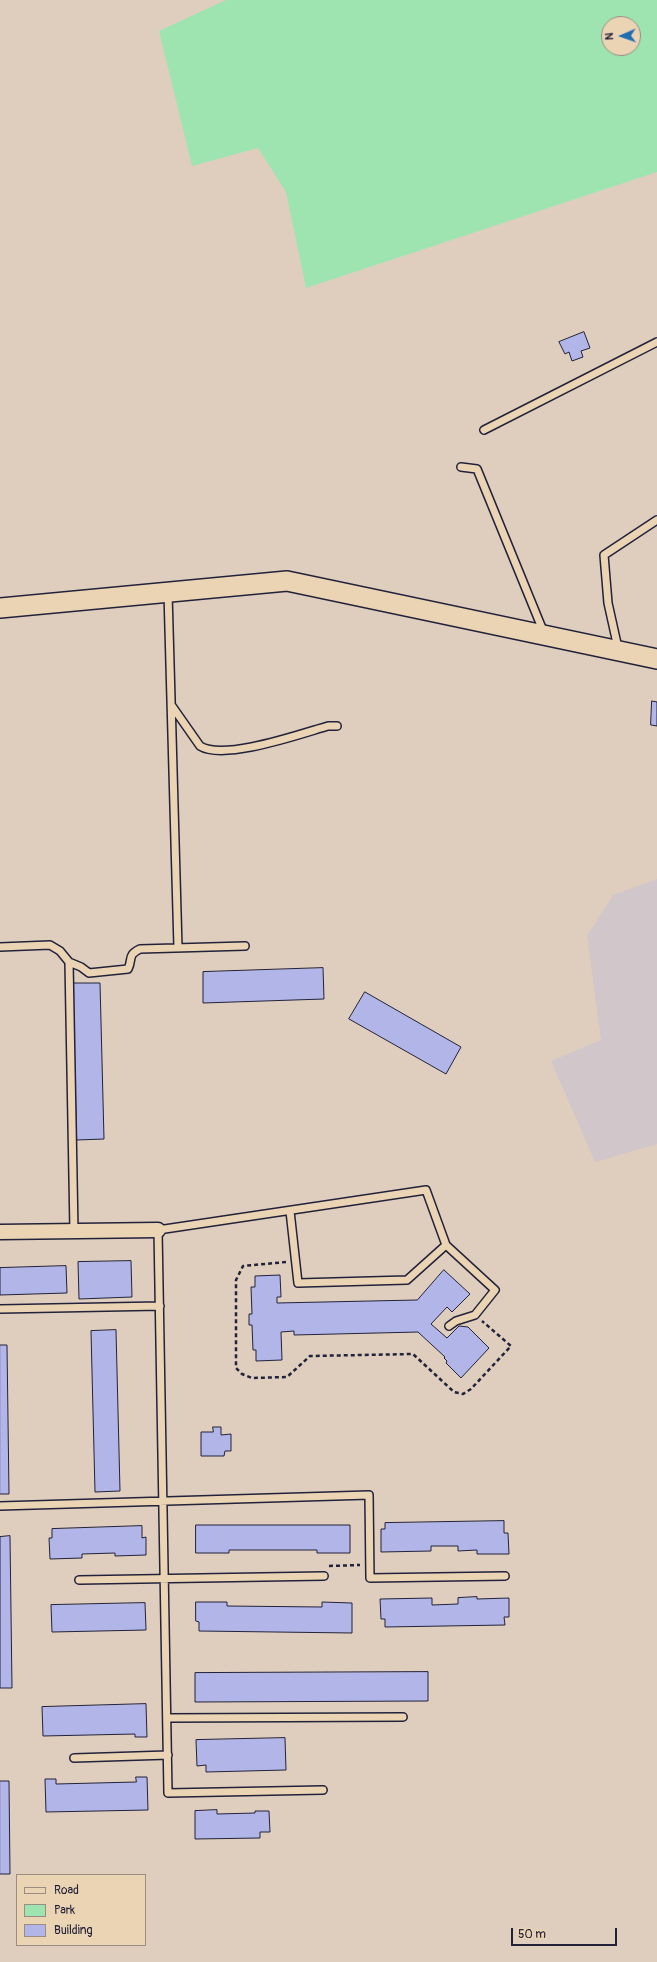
<!DOCTYPE html>
<html>
<head>
<meta charset="utf-8">
<style>
	body { margin:0 }
	#map { position:relative; width:657px; height:1962px; overflow:hidden; background:#dfcebe; font-family:Pangolin,sans-serif }
	canvas { display:block }
	.legend { position:absolute; left:16px; top:1874px; width:130px; height:72px; box-sizing:border-box; background:#ebd4b4; border:1px solid #9b8d84; margin:0; padding:5px 7px; list-style:none; font-size:12px; color:#22223b }
	.legend li { display:flex; align-items:center; gap:8px; height:20px }
	.legend b { width:20px; border:1px solid #9b8d84 }
	.north { position:absolute; left:601px; top:16px; width:40px; height:40px; box-sizing:border-box; background:#ebd4b4; border:1px solid #9b8d84; border-radius:50%; rotate:268deg; font-size:11px; font-weight:700; line-height:16px; text-align:center; color:#22223b }
	.north::after { content:''; display:block; margin:auto; width:14px; height:18px; background:#1f6fb2; clip-path:polygon(50% 0,100% 100%,50% 72%,0 100%) }
	.scale { position:absolute; left:511px; top:1928px; width:106px; height:18px; box-sizing:border-box; border:2px solid #22223b; border-top:0; padding-left:5px; font-size:12px; line-height:14px; white-space:nowrap; color:#22223b; -webkit-text-stroke:3px #ebd4b4; paint-order:stroke }
</style>
</head>
<body>
<div id="map">
<canvas width="657" height="1962"></canvas>
<ul class="legend">
<li><b style="height:5px;background:#ebd4b4"></b>Road</li>
<li><b style="height:11px;background:#9de4b1"></b>Park</li>
<li><b style="height:11px;background:#b1b5e7"></b>Building</li>
</ul>
<div class="north">N</div>
<div class="scale">50 m</div>
</div>
<script>
const ctx = document.querySelector('canvas').getContext('2d');
ctx.lineJoin = 'round';
function paint(path, color) {
  ctx.fillStyle = color;
  ctx.fill(path, 'evenodd');
}
function strokePath(path, color, width, dash) {
  ctx.strokeStyle = color;
  ctx.lineWidth = width;
  ctx.lineCap = dash ? 'butt' : 'round';
  ctx.setLineDash(dash || []);
  ctx.stroke(path);
}
paint(new Path2D(`
	M657,879V1144L595,1162L551,1061L601,1040L587,936L613,895Z`), '#d1c6ca');
paint(new Path2D(`
	M226,0H657V172L306,288L286,192L258,148L192,166L159,31ZM609,24H633V48H609Z`), '#9de4b1');
const building = new Path2D(`
	M584,332L590,348L581,351L583,357L572,361L569,352L565,354L559,342Z
	M652,701L657,702V726L651,725Z
	M323,968L324,999L203,1003V972Z
	M73,983H100L104,1139L77,1140Z
	M365,992L461,1047L446,1074L349,1019Z
	M131,1261L132,1297L79,1299L78,1262Z
	M66,1266L67,1293L0,1295V1268Z
	M444,1270L470,1294L452,1312L447,1307L431,1324L447,1338L459,1326L468,1327L489,1348L461,1378L446,1363L447,1361L444,1358L445,1357L418,1332L294,1335V1331L281,1332L282,1360L256,1361V1350H253L252,1325H249V1314H252L251,1287H255V1276L280,1275L281,1297H277V1303L417,1300Z
	M116,1330L120,1491L95,1492L91,1331Z
	M0,1345H7L9,1494H0Z
	M213,1427H221V1435L231,1434V1451H225L224,1456H201V1432H213Z
	M504,1521V1533H508L509,1554H477V1550L458,1551V1546H431V1551L381,1552V1529H385V1523Z
	M196,1525H350V1553H317V1550H229V1553H196Z
	M142,1526V1538L146,1537V1555L115,1556V1553L82,1554V1558L50,1559L49,1538H52V1529Z
	M10,1536L12,1688H0V1537Z
	M477,1597V1599L509,1598V1617H504L505,1625L385,1627V1619H381L380,1599L432,1598V1605L458,1604V1598Z
	M196,1602H227V1606L322,1607V1602L352,1603V1633L199,1631V1622L196,1621Z
	M145,1603L146,1630L52,1632L51,1605Z
	M428,1672V1701L195,1702V1673Z
	M146,1704L147,1737H135V1734L43,1736L42,1707Z
	M285,1738L286,1770L206,1772V1765L197,1766L196,1740Z
	M136,1777H147L148,1810L46,1812L45,1779H56V1784L136,1782Z
	M0,1781H9L10,1874H0Z
	M217,1810V1814L255,1813V1811H269L270,1832H260V1838L195,1839V1811Z`);
paint(building, '#b1b5e7');
strokePath(building, '#22223b', 1);
const lane = new Path2D(`
	M484,430L657,342
	M461,467L477,469L544,633
	M168,593L178,948
	M618,648L608,603L604,555L657,520
	M172,706L200,746C224,761 300,734 328,726H337
	M0,947L50,945L60,951L69,962L81,967L89,973L128,969C133,959 127,955 140,949L245,946
	M69,962L74,1231
	M290,1211L298,1283L407,1280L446,1245
	M0,1309L160,1306
	M0,1506L369,1495L370,1578L505,1576
	M79,1580L324,1576
	M167,1718L403,1717
	M74,1758L168,1755
	M323,1790L168,1793L158,1230L426,1190L446,1245L495,1290L475,1315L456,1321L449,1326`);
const street = new Path2D(`
	M0,1232L158,1230`);
const secondary = new Path2D(`
	M0,608L287,581L657,659`);
strokePath(lane, '#22223b', 10);
strokePath(street, '#22223b', 17);
strokePath(secondary, '#22223b', 22);
strokePath(new Path2D(`
	M286,1262L243,1266L236,1280V1368L242,1374L252,1378L287,1377L310,1356L413,1354L454,1392L463,1394L471,1389L511,1346L482,1321
	M329,1566L360,1565`), '#22223b', 2.5, [4, 3]);
strokePath(lane, '#ebd4b4', 7);
strokePath(street, '#ebd4b4', 14);
strokePath(secondary, '#ebd4b4', 19);
</script>
</body>
</html>
